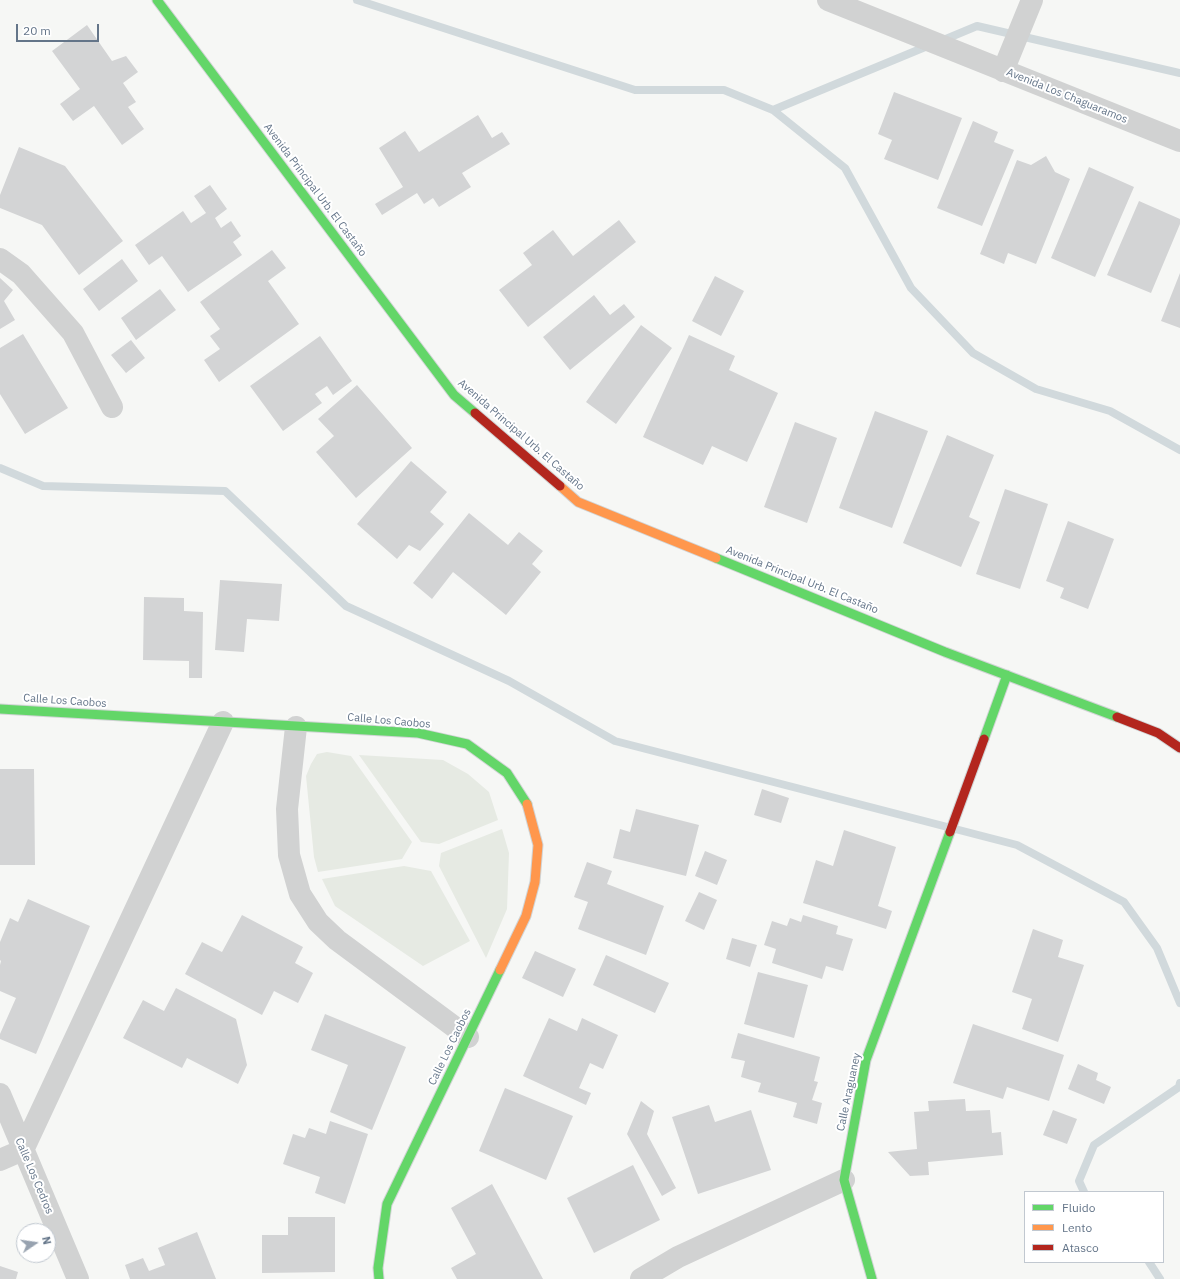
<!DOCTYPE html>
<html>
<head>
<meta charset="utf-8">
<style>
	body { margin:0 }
	#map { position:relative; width:1180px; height:1279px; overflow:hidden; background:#f6f7f5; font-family:"IBM Plex Sans",sans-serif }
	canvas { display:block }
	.legend { position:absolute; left:1024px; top:1191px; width:140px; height:72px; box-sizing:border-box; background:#fff; border:1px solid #c1c8d0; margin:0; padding:5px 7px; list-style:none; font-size:12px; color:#647589 }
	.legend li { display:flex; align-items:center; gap:8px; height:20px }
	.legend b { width:20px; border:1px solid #c1c8d0 }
	.north { position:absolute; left:16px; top:1223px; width:40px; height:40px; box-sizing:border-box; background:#fff; border:1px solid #c1c8d0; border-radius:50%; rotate:77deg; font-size:11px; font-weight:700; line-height:16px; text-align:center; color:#647589 }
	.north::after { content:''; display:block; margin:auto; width:14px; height:18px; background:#97a2af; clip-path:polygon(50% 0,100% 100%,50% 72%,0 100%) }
	.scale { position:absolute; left:16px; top:24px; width:83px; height:18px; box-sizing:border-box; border:2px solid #647589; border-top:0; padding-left:5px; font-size:12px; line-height:14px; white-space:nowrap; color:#647589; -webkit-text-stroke:3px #fff; paint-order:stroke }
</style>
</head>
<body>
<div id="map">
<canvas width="1180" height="1279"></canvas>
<ul class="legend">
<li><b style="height:5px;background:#63d668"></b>Fluido</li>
<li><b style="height:5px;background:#ff974d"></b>Lento</li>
<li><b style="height:5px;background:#b3261e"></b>Atasco</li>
</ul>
<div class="north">N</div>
<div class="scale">20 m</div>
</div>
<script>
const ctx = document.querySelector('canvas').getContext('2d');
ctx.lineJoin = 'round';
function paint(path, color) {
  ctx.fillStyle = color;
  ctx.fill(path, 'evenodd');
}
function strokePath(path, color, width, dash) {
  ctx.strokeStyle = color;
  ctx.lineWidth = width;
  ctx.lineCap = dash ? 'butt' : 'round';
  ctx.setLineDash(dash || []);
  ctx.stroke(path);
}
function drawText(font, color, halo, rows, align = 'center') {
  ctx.font = font + ' "IBM Plex Sans",sans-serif';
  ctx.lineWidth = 4;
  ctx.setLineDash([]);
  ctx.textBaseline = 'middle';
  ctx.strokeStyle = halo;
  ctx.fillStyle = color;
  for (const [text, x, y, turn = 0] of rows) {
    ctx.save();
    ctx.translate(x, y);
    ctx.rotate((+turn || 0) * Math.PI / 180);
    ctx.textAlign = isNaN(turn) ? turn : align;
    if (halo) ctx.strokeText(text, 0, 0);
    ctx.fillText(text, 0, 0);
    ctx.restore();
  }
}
paint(new Path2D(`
	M327,752L351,756L412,842L402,859L318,872L314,857L306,776L311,764L317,754Z
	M359,755L443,760L468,774L489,792L498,820L439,844L421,842Z
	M502,829L509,853L507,909L486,958L439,866L441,853Z
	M404,866L431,871L470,941L423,966L335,906L322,879Z`), '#e6eae3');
strokePath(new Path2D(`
	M357,0L635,90H724L773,110L845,168L911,288L973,353L1036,389L1110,411L1180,450
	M941,41L977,26L1180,73
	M773,110L930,45
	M0,468L43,486L225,491L346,606L509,681L615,741L1017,845L1124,902L1157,948L1180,1003
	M1084,1192L1079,1181L1094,1145L1179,1087L1180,1083
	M1149,1262L1160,1279`), '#d1d9dc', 8);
paint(new Path2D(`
	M87,25L112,61L126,56L138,72L123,83L136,102L128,107L144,129L122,145L94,106L73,121L60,104L80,89L52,51Z
	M894,92L962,118L938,180L884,159L892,140L878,134Z
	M478,115L492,138L502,132L510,144L462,173L471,187L439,207L433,198L424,204L417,193L382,215L375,204L403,187L379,148L405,131L419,152Z
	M973,121L998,132L994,142L1014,150L982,226L937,208Z
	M19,147L65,166L123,241L79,275L42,225L0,208V195Z
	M1046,156L1055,172L1070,179L1036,264L1008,253L1004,264L980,254L1017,160L1031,165Z
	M1089,167L1134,187L1095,277L1051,258Z
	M210,185L227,209L215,218L221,228L231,221L241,236L233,242L242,255L188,292L162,256L149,265L135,245L183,211L191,223L206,213L194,196Z
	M1139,201L1180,219V224L1151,293L1107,275Z
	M619,220L636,242L528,327L499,290L532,265L523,253L553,230L573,256Z
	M272,250L286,268L268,281L299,324L219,382L204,360L220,349L210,336L220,329L200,302Z
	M122,259L138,281L99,311L83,289Z
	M1180,273V328L1161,321Z
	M715,276L744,291L721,336L692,321Z
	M0,278L13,290L4,301L15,320L0,329Z
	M160,289L176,310L136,340L121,318Z
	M594,295L610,315L624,304L635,317L570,370L543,337Z
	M641,325L672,348L616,424L586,402Z
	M23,334L68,408L25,434L0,394V348Z
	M689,335L735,356L729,370L778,393L747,462L712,446L703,465L643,437Z
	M320,336L352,381L333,395L327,386L315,394L322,403L283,431L250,386Z
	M131,340L145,358L126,373L111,355Z
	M357,385L412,448L356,498L316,452L334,436L318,419Z
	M875,411L928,431L892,528L839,508Z
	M795,422L837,438L807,523L764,507Z
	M947,435L994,455L969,517L980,522L961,567L903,543Z
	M411,461L447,492L430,512L444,524L420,551L409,545L397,559L357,524Z
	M1005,489L1048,504L1020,589L976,574Z
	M469,513L508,545L519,532L543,551L532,564L541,572L506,615L453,572L432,599L413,583Z
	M1068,521L1114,539L1088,609L1060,598L1064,588L1046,581Z
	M220,580L282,584L279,621L247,619L244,652L215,650Z
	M144,597L184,598V611L203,612L202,678H189V661L143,660Z
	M0,769H34L35,865H0Z
	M762,789L789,798L781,823L754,815Z
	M636,809L699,825L686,876L613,858L620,829L630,832Z
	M844,830L896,847L878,906L892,911L886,929L803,903L816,860L833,866Z
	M705,851L727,860L717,885L695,876Z
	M587,862L612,871L607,884L664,906L646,955L578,929L588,902L574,897Z
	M699,892L717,900L704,930L685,921Z
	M28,899L90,926L36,1054L0,1039V1034L16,998L0,991V965L1,961L0,960V942L10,918L18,922Z
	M242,915L303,947L295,963L313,973L298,1003L274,991L262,1015L185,974L202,942L222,952Z
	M803,915L838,926L836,934L853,939L843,971L826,966L822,979L772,963L776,949L764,945L772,921L787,926L790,918L801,922Z
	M1033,929L1063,940L1058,957L1084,965L1058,1042L1022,1029L1032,999L1012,992Z
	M732,938L757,945L750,967L726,959Z
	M535,951L576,969L563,997L522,978Z
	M606,955L669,983L655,1013L593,985Z
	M758,972L808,985L794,1038L744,1024Z
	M176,988L236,1019L247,1065L238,1084L187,1058L182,1068L123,1038L143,1000L164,1011Z
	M325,1014L406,1047L372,1130L330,1112L348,1065L311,1050Z
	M549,1018L577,1031L582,1018L618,1035L603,1069L590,1063L579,1088L591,1093L586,1105L523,1076Z
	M973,1024L1064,1055L1049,1101L1007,1087L1003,1099L953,1083Z
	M738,1033L820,1057L814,1081L818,1082L812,1100L822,1103L817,1124L793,1117L797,1103L758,1092L761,1083L741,1077L745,1061L731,1058Z
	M1078,1064L1098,1073L1096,1080L1111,1087L1104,1104L1068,1089Z
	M505,1088L573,1116L546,1180L479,1151Z
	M965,1099L966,1111L990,1110L992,1133L1001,1132L1003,1155L928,1162L929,1175L910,1176L888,1152L917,1149L914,1112L929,1111L928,1101Z
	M641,1101L654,1111L647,1134L676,1188L662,1196L627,1134Z
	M709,1105L715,1122L751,1110L771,1170L698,1194L672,1117Z
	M1053,1110L1077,1119L1067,1144L1043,1135Z
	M330,1121L368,1134L345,1204L315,1193L320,1177L283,1164L293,1134L305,1138L309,1128L326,1134Z
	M633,1165L660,1220L594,1253L567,1198Z
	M492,1184L543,1279H457L451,1268L476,1254L451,1208Z
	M288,1217H335V1272L262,1273V1235H288Z
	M197,1232L216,1279H130L125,1265L143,1258L149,1271L165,1265L158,1248Z
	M0,1266L18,1272L16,1279H0Z`), '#d3d4d5');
const fast = new Path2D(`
	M157,0L454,395L475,413
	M716,558L945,652L1117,717
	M0,709L418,733L467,744L507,773L527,804
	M984,739L1007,675
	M379,1279L378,1268L387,1204L500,970
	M872,1279L844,1180L866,1060L950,832`);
const slow = new Path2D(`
	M560,486L578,502L716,558
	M500,970L526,916L535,882L538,845L527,804`);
const jam = new Path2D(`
	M475,413L560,486
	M1117,717L1158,733L1180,748
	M950,832L984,739`);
strokePath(fast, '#d1d4d5', 11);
strokePath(slow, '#d1d4d5', 11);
strokePath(jam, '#d1d4d5', 11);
strokePath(new Path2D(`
	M828,0L1180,141
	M1003,71L1032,0
	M0,259L21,274L73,333L112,407
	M296,727L287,809L289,855L300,894L318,922L337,940L468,1037
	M0,1094L78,1279
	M0,1160L23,1150L223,722
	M641,1279L678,1257L844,1180`), '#d1d2d2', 22);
strokePath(fast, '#63d668', 9);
strokePath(slow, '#ff974d', 9);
strokePath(jam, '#b3261e', 9);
drawText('11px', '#647589', '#fff', [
	["Avenida Los Chaguaramos",1067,96,22],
	["Avenida Principal Urb. El Castaño",315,190,53],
	["Avenida Principal Urb. El Castaño",521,435,41],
	["Avenida Principal Urb. El Castaño",802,580,22],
	["Calle Los Caobos",65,701,4],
	["Calle Los Caobos",389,721,5],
	["Calle Los Caobos",450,1047,-64],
	["Calle Araguaney",849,1092,-78],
	["Calle Los Cedros",34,1176,67]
]);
</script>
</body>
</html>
